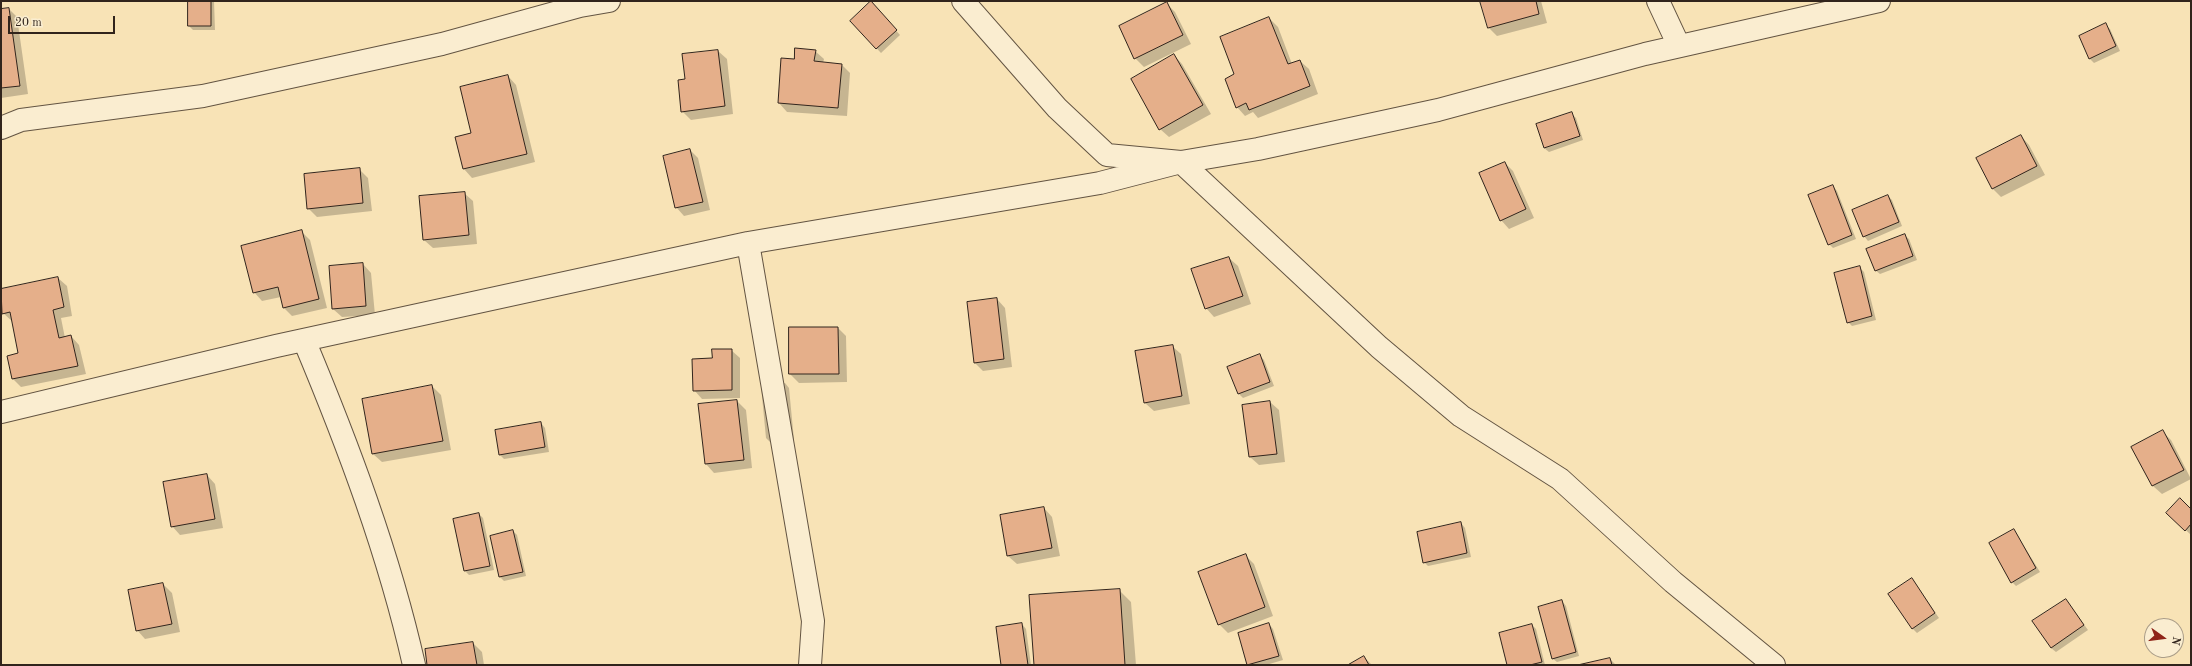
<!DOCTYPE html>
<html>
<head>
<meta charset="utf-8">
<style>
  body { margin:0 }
  #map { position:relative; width:2192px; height:666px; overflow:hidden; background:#f8e3b6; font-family:"Old Standard TT",serif }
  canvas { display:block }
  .frame { position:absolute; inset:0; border:2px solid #31241c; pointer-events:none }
  .north { position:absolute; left:2144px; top:618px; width:40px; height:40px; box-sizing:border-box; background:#faedd0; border:1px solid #aa9d88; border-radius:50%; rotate:104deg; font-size:11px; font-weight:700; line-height:16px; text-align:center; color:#31241c }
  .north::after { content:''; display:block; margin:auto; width:14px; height:18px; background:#8f2418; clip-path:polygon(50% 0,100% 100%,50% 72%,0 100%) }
  .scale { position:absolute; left:8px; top:16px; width:107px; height:18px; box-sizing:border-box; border:2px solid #31241c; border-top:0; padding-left:5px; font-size:12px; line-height:14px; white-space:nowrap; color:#31241c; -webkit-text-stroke:3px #faedd0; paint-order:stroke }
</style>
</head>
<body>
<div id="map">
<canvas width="2192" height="666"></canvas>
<div class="frame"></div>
<div class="north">N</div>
<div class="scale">20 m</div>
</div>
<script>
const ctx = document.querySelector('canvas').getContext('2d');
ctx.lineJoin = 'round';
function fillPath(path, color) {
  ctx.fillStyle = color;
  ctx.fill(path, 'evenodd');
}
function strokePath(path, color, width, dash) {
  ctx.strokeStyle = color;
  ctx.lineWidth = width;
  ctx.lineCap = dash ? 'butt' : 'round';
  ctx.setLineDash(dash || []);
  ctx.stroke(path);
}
fillPath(new Path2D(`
  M189,1H214L215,30H193L189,26Z
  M1481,1H1541L1547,23L1497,36L1488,27Z
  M1167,4L1175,12L1191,44L1144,67L1135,58Z
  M875,7L900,35L881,53L851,21Z
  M9,9L17,17L28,94L1,98V10Z
  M1269,18L1278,27L1292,64L1300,61L1309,69L1318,94L1258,118L1253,112L1245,116L1237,107L1236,75Z
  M2105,25L2110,29L2120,51L2094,63L2090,59L2080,36Z
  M718,51L727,59L733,114L691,120L682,111L686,80Z
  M815,51L824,59L823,63L842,65L850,73L847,116L787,112L779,103L795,60Z
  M1174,55L1182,64L1211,114L1169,137L1160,129Z
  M508,76L516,85L535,162L472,178L464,169L456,138L473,134Z
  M1571,113L1576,118L1583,140L1549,152L1544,148L1537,125Z
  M2021,136L2029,145L2045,175L2001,197L1993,189L1977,159Z
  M690,150L698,158L710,210L684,216L676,207Z
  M1505,163L1513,171L1534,218L1509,229L1501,220Z
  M359,169L368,178L372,211L317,217L308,208Z
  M1833,186L1837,191L1856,239L1833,248L1829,244Z
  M464,193L473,201L477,244L433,248L424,240Z
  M1888,196L1892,200L1902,226L1868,241L1864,236Z
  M301,231L310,240L327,308L292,316L284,308L281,297L262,301L254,292Z
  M1904,235L1909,239L1917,260L1880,274L1875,270Z
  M1229,258L1238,266L1251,304L1214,317L1206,308Z
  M363,264L371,273L375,315L342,317L333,309Z
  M1860,268L1864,272L1876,320L1852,326L1848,322Z
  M58,278L67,286L72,316L61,318L65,338L71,336L79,345L86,374L21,387L13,379L20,354L13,322L3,313L1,290Z
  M997,299L1005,308L1012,367L983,371L974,362Z
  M838,328L846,336L847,382L799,383L790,374Z
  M1172,346L1181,354L1190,404L1154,411L1145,403Z
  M731,350L740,358V398L702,399L694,390L713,359Z
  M1260,356L1264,360L1274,386L1243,398L1239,394L1228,367Z
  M785,383L789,388L794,440L770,442L766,438L761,386Z
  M432,386L441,395L451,450L382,462L373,454Z
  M737,401L746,410L752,468L714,473L706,464L700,405Z
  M1270,402L1279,410L1285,462L1259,465L1250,457Z
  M541,423L545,428L549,452L504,459L500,455Z
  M2162,431L2171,440L2191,479L2162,494L2153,486L2132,447Z
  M207,475L215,484L223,528L180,535L172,526Z
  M1044,508L1052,517L1060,556L1017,564L1008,556Z
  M2191,510V533L2190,534L2167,513Z
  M479,514L483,518L494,570L469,575L465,571Z
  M1461,523L1465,528L1471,557L1428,566L1424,562Z
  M2014,530L2040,572L2016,586L2012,582Z
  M513,531L517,535L526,576L504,581L500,577L491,536Z
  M1246,556L1254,564L1273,616L1228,633L1219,624Z
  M1912,579L1939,618L1917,633L1912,628Z
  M163,584L172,593L180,632L145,639L137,630Z
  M1119,590L1131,602L1136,665H1035Z
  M2066,600L2088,630L2056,652L2051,648Z
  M1562,601L1566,606L1579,656L1557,662L1552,658Z
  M1022,624L1026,629L1031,665H1002Z
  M1269,624L1273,629L1283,660L1266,665H1248L1239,633Z
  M1532,625L1536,629L1545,665H1508Z
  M473,643L482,652L484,665H428Z
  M1364,657L1372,665H1350Z
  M1610,659L1616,665H1583Z`), '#0003');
const building = new Path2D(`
  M188,1H211V26H188Z
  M871,1L897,30L876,49L850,21Z
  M1480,1H1536L1539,14L1488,28Z
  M1167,2L1183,35L1134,59L1119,26Z
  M9,8L20,86L1,88V9Z
  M1269,17L1288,64L1300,60L1310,86L1249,110L1246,103L1236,108L1225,79L1234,74L1220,37Z
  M2106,23L2116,46L2089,59L2079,36Z
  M795,48L816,50L814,61L842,64L838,108L778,103L781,58L794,59Z
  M718,50L725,106L681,112L678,80L685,79L682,54Z
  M1174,54L1203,105L1159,130L1131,79Z
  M508,75L527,154L463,169L455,137L471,133L460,87Z
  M1572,112L1580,136L1544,148L1536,124Z
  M2021,135L2037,166L1992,189L1976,158Z
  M690,149L703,202L675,208L663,156Z
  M1505,162L1526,209L1500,221L1479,173Z
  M360,168L363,203L307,209L304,174Z
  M1833,185L1852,235L1828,245L1808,195Z
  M465,192L469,235L423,240L419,196Z
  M1888,195L1899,222L1863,237L1852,210Z
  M302,230L319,299L283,308L278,287L253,293L241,246Z
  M1905,234L1913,256L1875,271L1866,249Z
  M1229,257L1243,296L1205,309L1191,269Z
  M363,263L366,306L332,309L329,266Z
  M1860,266L1872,316L1847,323L1834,273Z
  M58,277L64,307L53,310L59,338L71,335L78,366L12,379L7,356L18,353L10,312L2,314L1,289Z
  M997,298L1004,359L974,363L967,302Z
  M789,327H838L839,374H789Z
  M1173,345L1182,396L1144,403L1135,351Z
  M712,349H732V390L693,391L692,359L712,358Z
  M1260,354L1270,382L1238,394L1227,367Z
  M432,385L443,441L372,454L362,399Z
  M737,400L744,460L705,464L698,404Z
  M1270,401L1277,454L1249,457L1242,405Z
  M541,422L545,447L499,455L495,430Z
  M2163,430L2184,470L2152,486L2131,447Z
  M207,474L215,519L171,527L163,482Z
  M2180,498L2191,509V524L2185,531L2166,513Z
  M1044,507L1052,548L1007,556L1000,515Z
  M479,513L490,566L464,571L453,519Z
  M1461,522L1467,553L1423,563L1417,532Z
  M2014,529L2036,568L2011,583L1989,543Z
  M513,530L523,572L499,577L490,536Z
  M1246,554L1265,607L1218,625L1198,572Z
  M1912,578L1935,613L1912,629L1888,594Z
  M163,583L172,624L136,631L128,590Z
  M1120,589L1125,665H1034L1029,595Z
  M2066,599L2084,625L2051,648L2032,621Z
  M1562,600L1576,652L1552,659L1538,607Z
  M1022,623L1028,665H1001L996,627Z
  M1269,623L1279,656L1247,665L1238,633Z
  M1532,624L1542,662L1530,665H1507L1499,633Z
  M473,642L477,665H427L425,649Z
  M1364,656L1369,665H1348Z
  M1610,658L1612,665H1578Z`);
fillPath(building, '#e5af8a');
strokePath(building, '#31241c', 1);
const minor = new Path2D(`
  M963,1L1057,108L1107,155L1181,162L1379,347L1461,416L1560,479L1673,582L1774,665
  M1658,1L1679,46
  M1,128L21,120L203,96L442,44L580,6L609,1
  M748,243L813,621L810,665
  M304,340C348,445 389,554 414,665
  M1,412L276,346L748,243L1100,183L1181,162L1258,149L1438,110L1645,54L1879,1`);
strokePath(minor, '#635442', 24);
strokePath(minor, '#faedd0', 22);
</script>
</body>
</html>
